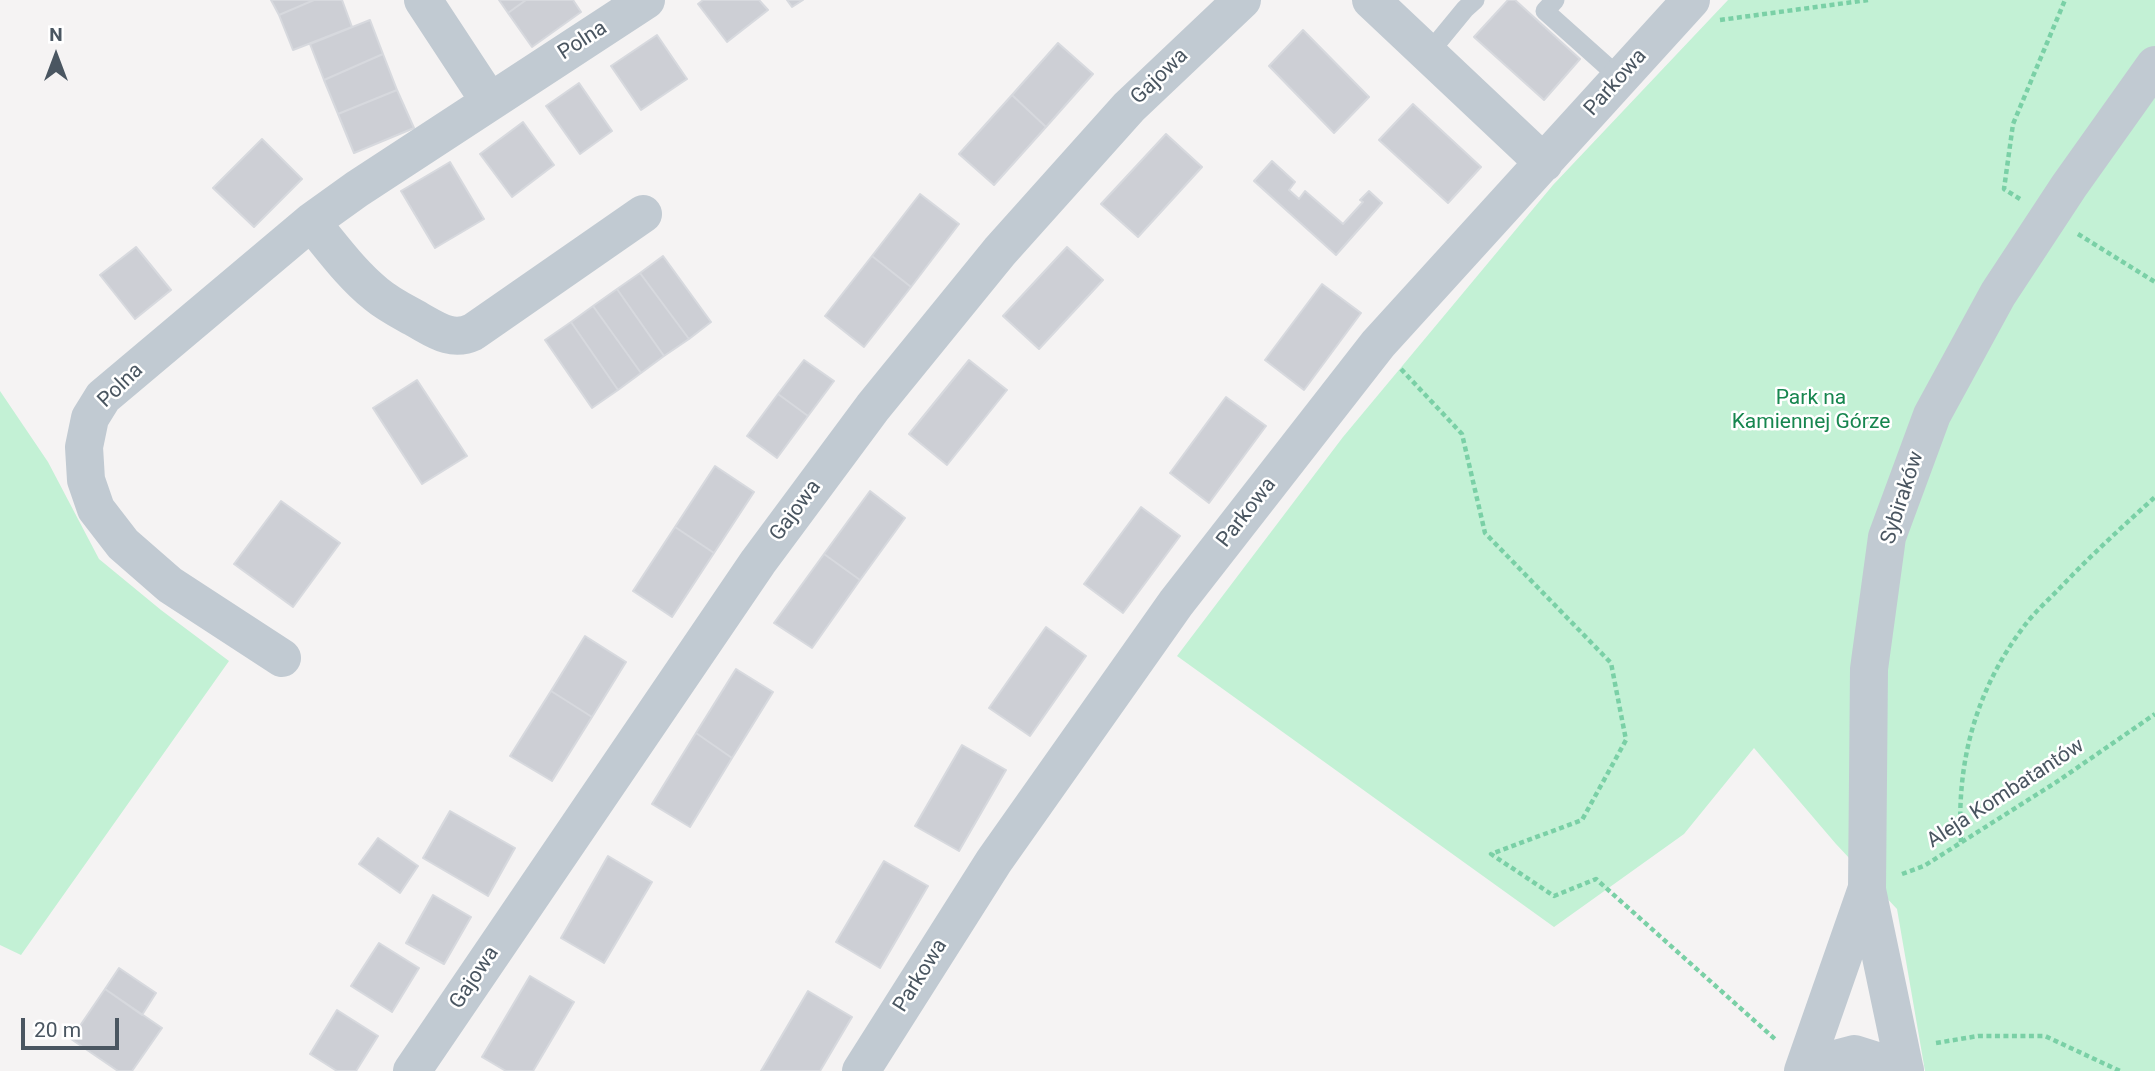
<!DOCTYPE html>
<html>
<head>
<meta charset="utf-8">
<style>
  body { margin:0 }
  #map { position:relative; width:2155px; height:1071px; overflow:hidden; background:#f5f3f3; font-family:Roboto,sans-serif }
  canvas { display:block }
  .north { position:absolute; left:21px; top:21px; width:70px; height:70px; -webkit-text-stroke:5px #fff; paint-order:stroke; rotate:0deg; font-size:19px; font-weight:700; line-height:28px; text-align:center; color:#4a5661 }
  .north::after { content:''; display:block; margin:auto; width:24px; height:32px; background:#4a5661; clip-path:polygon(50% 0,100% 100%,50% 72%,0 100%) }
  .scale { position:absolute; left:21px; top:1018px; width:98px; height:32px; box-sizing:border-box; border:4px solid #4a5661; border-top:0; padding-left:9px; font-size:21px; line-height:24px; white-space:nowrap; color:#4a5661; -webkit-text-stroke:5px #fff; paint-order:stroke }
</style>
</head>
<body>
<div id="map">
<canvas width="2155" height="1071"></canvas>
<div class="north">N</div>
<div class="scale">20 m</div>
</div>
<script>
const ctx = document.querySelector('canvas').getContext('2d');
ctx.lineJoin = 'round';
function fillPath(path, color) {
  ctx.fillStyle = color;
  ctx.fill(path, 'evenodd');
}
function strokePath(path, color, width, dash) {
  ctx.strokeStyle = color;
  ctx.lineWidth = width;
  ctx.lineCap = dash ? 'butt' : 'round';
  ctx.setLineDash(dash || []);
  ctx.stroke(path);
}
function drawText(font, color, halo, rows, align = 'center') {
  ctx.font = font + ' Roboto,sans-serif';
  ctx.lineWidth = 5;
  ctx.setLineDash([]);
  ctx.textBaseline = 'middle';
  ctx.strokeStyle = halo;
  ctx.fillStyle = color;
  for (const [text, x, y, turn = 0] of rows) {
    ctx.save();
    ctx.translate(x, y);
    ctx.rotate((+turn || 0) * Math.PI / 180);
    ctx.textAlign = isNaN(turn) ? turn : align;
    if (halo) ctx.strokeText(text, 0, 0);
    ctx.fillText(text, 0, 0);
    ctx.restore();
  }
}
fillPath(new Path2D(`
  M1728,0H2155V1071H1925L1897,909L1836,844L1754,748L1684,834L1554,927L1177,656L1343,437L1553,185Z
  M0,391L48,462L99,559L161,610L229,661L21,955L0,945Z`), '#c3f1d5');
const building = new Path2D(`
  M271,0H314L279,15Z
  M314,0H342L352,27L293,50L279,15Z
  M499,0H526L508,13Z
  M526,0H573L581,12L532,47L508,13Z
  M703,0H759L768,10L727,42L698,4Z
  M787,0H803L792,7Z
  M1508,0H1515L1580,59L1544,100L1474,37Z
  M370,20L383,54L324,80L310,44Z
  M1303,30L1369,97L1334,133L1269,66Z
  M657,35L687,79L641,110L611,66Z
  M1058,43L1093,74L1046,127L1012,95Z
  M383,54L397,90L338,114L324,80Z
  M579,83L612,131L580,154L546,106Z
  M397,90L414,128L354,153L338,114Z
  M1012,95L1046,127L994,185L959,154Z
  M1413,104L1481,167L1448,203L1379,140Z
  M523,122L554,165L512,197L480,154Z
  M1166,134L1202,167L1138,237L1101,204Z
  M262,139L302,179L254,227L213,188Z
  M1272,161L1295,182L1289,190L1299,199L1305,191L1343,224L1363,202L1360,200L1369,191L1382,203L1336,255L1254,181Z
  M450,162L484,219L435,248L401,191Z
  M920,194L959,224L911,287L872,256Z
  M136,247L171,290L135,319L100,275Z
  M1067,247L1103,280L1039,349L1003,316Z
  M663,256L711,322L689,339L640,273Z
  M872,256L911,287L864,347L825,316Z
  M640,273L689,339L664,356L617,289Z
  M1322,284L1361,313L1304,390L1265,360Z
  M617,289L664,356L641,373L593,306Z
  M593,306L641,373L618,390L571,322Z
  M571,322L618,390L592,408L545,340Z
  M804,360L834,381L808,416L778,394Z
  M969,360L1007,390L947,465L909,434Z
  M417,380L467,456L422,484L373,408Z
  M778,394L808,416L777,458L747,436Z
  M1226,397L1266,426L1209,503L1170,473Z
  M715,466L754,492L714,553L675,527Z
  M870,491L905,518L860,580L824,554Z
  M281,501L340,543L293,607L234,564Z
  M1141,507L1180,536L1123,613L1084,584Z
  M675,527L714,553L672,617L633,591Z
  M824,554L860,580L812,648L774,623Z
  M1046,627L1086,656L1030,736L989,708Z
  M585,636L626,662L592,717L551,691Z
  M736,669L773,692L732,758L696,733Z
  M551,691L592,717L552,781L510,756Z
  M696,733L732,758L690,827L652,804Z
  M962,745L1006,770L959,851L915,826Z
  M450,811L515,848L488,896L423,858Z
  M378,838L418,866L400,893L359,864Z
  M608,856L652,882L604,963L561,938Z
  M884,861L928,886L880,968L836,942Z
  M433,895L471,917L444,964L406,943Z
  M379,943L419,968L392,1012L351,986Z
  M119,968L156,993L142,1015L105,989Z
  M530,976L574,1002L533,1071H506L482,1057Z
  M105,989L162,1028L132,1071H118L71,1039Z
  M808,991L852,1017L820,1071H761Z
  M337,1010L378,1036L356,1071H337L310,1054Z`);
fillPath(building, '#cdcfd5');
strokePath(building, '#d7d9de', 2);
strokePath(new Path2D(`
  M1720,20L1868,0
  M2020,199L2004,189L2013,124L2065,0
  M2078,234L2155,282
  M1401,369L1462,434L1485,533L1611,663L1626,740L1582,820L1491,854L1554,896L1596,879L1776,1040
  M1961,842C1956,762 1976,689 2025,625C2034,613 2047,601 2058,590C2089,557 2122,527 2155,497
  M1902,874L1924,866L2058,781L2155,714
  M1936,1043L1978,1036H2045L2120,1071`), '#7ad0a6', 4.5, [5, 3.5]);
strokePath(new Path2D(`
  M1555,0L1545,11L1620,78
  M1428,54L1465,9L1475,0`), '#c1cad2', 19);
strokePath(new Path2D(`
  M423,0L490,102
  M1371,0L1544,163
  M311,222L357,189L646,0
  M282,658L170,585L123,544L96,509L86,480L84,447L90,418L103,397L311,222C332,247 351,274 376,294C389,305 404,312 418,320C436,330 452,342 473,332L643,214
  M1867,890L1905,1071
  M1805,1067L1854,1054L1905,1070
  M412,1071L758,562L873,407L1000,251L1129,107L1242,0
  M861,1071L994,861L1176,603L1378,344L1691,0
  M1803,1071L1867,888L1869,669L1887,537L1932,415L1998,294L2069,186L2155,65`), '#c1cad2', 38);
drawText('21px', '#4a5661', '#fff', [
  ["Polna",583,41,-33],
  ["Gajowa",1160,77,-44],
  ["Parkowa",1616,83,-48],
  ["Polna",121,386,-44],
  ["Sybiraków",1903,498,-72],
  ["Gajowa",796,511,-53],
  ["Parkowa",1247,513,-52],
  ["Aleja Kombatantów",2006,794,-33],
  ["Parkowa",921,976,-58],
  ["Gajowa",475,978,-56]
]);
drawText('21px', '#17864f', '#fff', [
  ["Park na",1811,399],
  ["Kamiennej Górze",1811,423]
]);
</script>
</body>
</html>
